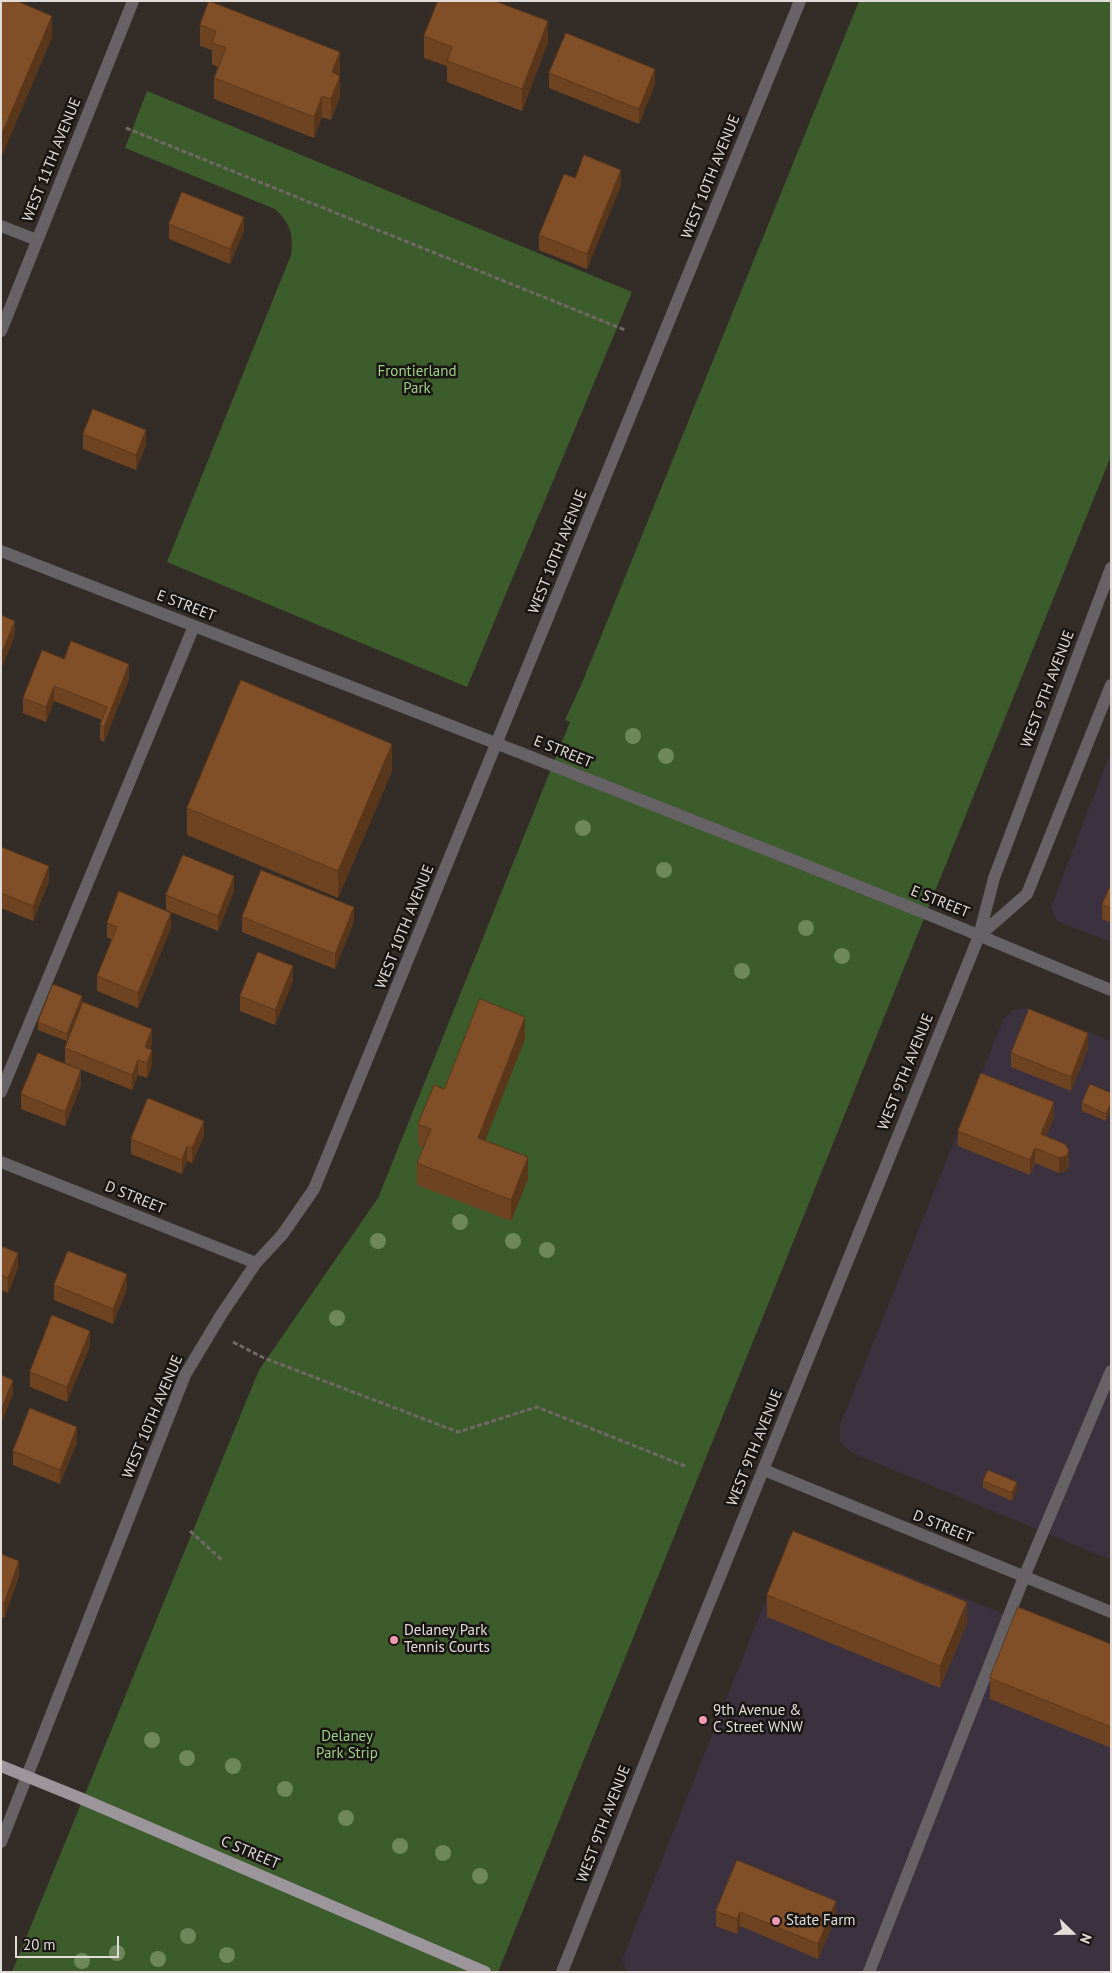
<!DOCTYPE html>
<html>
<head>
<meta charset="utf-8">
<style>
  body { margin:0 }
  #map { position:relative; width:1112px; height:1973px; overflow:hidden; background:#342c27; font-family:"PT Sans",sans-serif }
  canvas { display:block }
  .frame { position:absolute; inset:0; border:2px solid #e1dcd8; pointer-events:none }
  .north { position:absolute; left:1047px; top:1908px; width:50px; height:50px; -webkit-text-stroke:4px #191513; paint-order:stroke; rotate:112deg; font-size:14px; font-weight:700; line-height:20px; text-align:center; color:#e1dcd8 }
  .north::after { content:''; display:block; margin:auto; width:18px; height:22px; background:#e1dcd8; clip-path:polygon(50% 0,100% 100%,50% 72%,0 100%) }
  .scale { position:absolute; left:15px; top:1936px; width:104px; height:22px; box-sizing:border-box; border:2px solid #e1dcd8; border-top:0; padding-left:6px; font-size:15px; line-height:18px; white-space:nowrap; color:#e1dcd8; -webkit-text-stroke:4px #191513; paint-order:stroke }
</style>
</head>
<body>
<div id="map">
<canvas width="1112" height="1973"></canvas>
<div class="frame"></div>
<div class="north">N</div>
<div class="scale">20 m</div>
</div>
<script>
const ctx = document.querySelector('canvas').getContext('2d');
ctx.lineJoin = 'round';
function fillPath(path, color) {
  ctx.fillStyle = color;
  ctx.fill(path, 'evenodd');
}
function strokePath(path, color, width, dash) {
  ctx.strokeStyle = color;
  ctx.lineWidth = width;
  ctx.lineCap = dash ? 'butt' : 'round';
  ctx.setLineDash(dash || []);
  ctx.stroke(path);
}
function drawText(font, color, halo, rows, align = 'center') {
  ctx.font = font + ' "PT Sans",sans-serif';
  ctx.lineWidth = 5;
  ctx.setLineDash([]);
  ctx.textBaseline = 'middle';
  ctx.strokeStyle = halo;
  ctx.fillStyle = color;
  for (const [text, x, y, turn = 0] of rows) {
    ctx.save();
    ctx.translate(x, y);
    ctx.rotate((+turn || 0) * Math.PI / 180);
    ctx.textAlign = isNaN(turn) ? turn : align;
    if (halo) ctx.strokeText(text, 0, 0);
    ctx.fillText(text, 0, 0);
    ctx.restore();
  }
}
fillPath(new Path2D(`
  M1111,751V942L1057,921L1051,907Z
  M1027,1008L1111,1041V1560L850,1452L840,1441V1425L1003,1020L1013,1010Z
  M812,1538L1111,1656V1972H627L622,1960L783,1557Z`), '#3c313f');
fillPath(new Path2D(`
  M859,1H1111V456L498,1972H12L259,1370L378,1198L570,722L565,720L582,683Z
  M147,91L632,292L467,687L167,562L291,255C294,234 290,223 275,209L125,148Z`), '#3c5c2c');
strokePath(new Path2D(`
  M126,128L625,330
  M233,1342L264,1358L458,1432L537,1407L685,1466
  M190,1531L222,1560`), '#6f6863', 3, [5, 2.5]);
strokePath(new Path2D(`
  M1,226L37,240
  M1,331L133,1
  M1,551C307,670 613,787 917,910C982,936 1046,964 1111,990
  M979,936L1027,894L1111,685
  M1,1092L194,626
  M1,1162L256,1263
  M764,1470L1111,1612
  M1,1842L185,1375L221,1315L256,1263L282,1235L314,1189L800,1
  M562,1972L668,1705L979,936L994,878L1111,568
  M869,1972L1024,1577L1111,1371`), '#666265', 12);
strokePath(new Path2D(`
  M1,1766L80,1798L485,1972`), '#9d959c', 12);
ctx.fillStyle = '#6e875b';
for (const [x, y] of [
  [633,736],
  [666,756],
  [583,828],
  [664,870],
  [806,928],
  [842,956],
  [742,971],
  [460,1222],
  [378,1241],
  [513,1241],
  [547,1250],
  [337,1318],
  [152,1740],
  [187,1758],
  [233,1766],
  [285,1789],
  [346,1818],
  [400,1846],
  [443,1853],
  [480,1876],
  [188,1936],
  [117,1953],
  [227,1955],
  [158,1959],
  [82,1961]
]) {
  ctx.beginPath();
  ctx.arc(x, y, 8, 0, 2 * Math.PI);
  ctx.fill();
}
fillPath(new Path2D(`
  M200,25L340,73L339,75L340,97L331,120L322,117L314,138L214,99V78L218,67L212,64V50L200,46Z
  M424,36L548,42L522,111L447,82V66L424,58Z
  M549,73L655,84L639,124L549,88Z
  M575,178L621,185L587,269L539,250V235Z
  M169,224L244,231L230,264L169,239Z
  M83,434L146,445L136,470L83,449Z
  M64,659L129,679L104,742L100,740V725L102,720L54,701L46,722L23,713V698Z
  M392,771L338,898L187,835V808Z
  M1,847L49,881L33,921L1,908Z
  M1111,884V923L1102,919V905Z
  M234,891L218,931L166,910V895Z
  M242,917L354,921L335,969L242,932Z
  M107,923L171,928L138,1008L97,991V976L112,940L107,937Z
  M293,981L275,1025L240,1011V996Z
  M82,996L67,1041L38,1030V1022Z
  M525,1039L485,1140L528,1179L511,1221L417,1185V1163L424,1148L418,1145V1124L444,1089Z
  M152,1044L150,1049L152,1065L147,1078L138,1075L132,1090L65,1063V1048Z
  M1088,1048L1071,1091L1011,1067V1053Z
  M81,1085L65,1126L21,1109V1094Z
  M1111,1093L1106,1121L1082,1111V1103Z
  M1054,1117L1046,1136L1069,1165L1066,1171L1059,1173L1035,1163L1030,1175L958,1146V1131Z
  M204,1136L192,1163L187,1161L182,1174L131,1154V1139Z
  M1,1246L18,1268L8,1293L1,1290Z
  M54,1285L127,1289L113,1324L54,1300Z
  M90,1346L67,1402L30,1387V1372Z
  M77,1442L60,1484L13,1465V1451Z
  M983,1481L1017,1490L1012,1501L983,1488Z
  M1,1554L19,1576L4,1618L1,1617Z
  M767,1595L967,1623L940,1688L767,1617Z
  M1111,1644V1748L990,1699V1678Z
  M716,1911L836,1916L818,1959L740,1926L737,1934L716,1926Z`), '#6e4322');
fillPath(new Path2D(`
  M52,16V38L1,158V136Z
  M548,21V42L522,111V89Z
  M340,52V73L332,94V72Z
  M655,69V84L639,124V109Z
  M340,76V97L331,120V99Z
  M322,96V117L314,138V117Z
  M621,170V185L587,269V254Z
  M244,217V231L230,264V249Z
  M146,430V445L136,470V455Z
  M15,621V635L1,670V655Z
  M129,664V679L104,742V727Z
  M54,686V701L46,722V707Z
  M392,744V771L338,898V871Z
  M49,866V881L33,921V906Z
  M234,876V891L218,931V916Z
  M354,907V921L335,969V954Z
  M171,913V928L138,1008V993Z
  M293,966V981L275,1025V1010Z
  M82,996V1003L67,1041V1034Z
  M525,1017V1039L478,1159V1138Z
  M152,1029V1044L145,1062V1047Z
  M1088,1033V1048L1071,1091V1077Z
  M152,1050V1065L147,1078V1063Z
  M138,1060V1075L132,1090V1075Z
  M81,1070V1085L65,1126V1112Z
  M1054,1102V1117L1041,1149V1134Z
  M1111,1103V1110L1106,1121V1114Z
  M204,1121V1136L192,1163V1148Z
  M187,1146V1161L182,1174V1160Z
  M1035,1148V1163L1030,1175V1160Z
  M1069,1151V1165L1066,1171L1059,1173V1158Z
  M528,1157V1179L511,1221V1200Z
  M18,1253V1268L8,1293V1278Z
  M127,1274V1289L113,1324V1309Z
  M90,1331V1346L67,1402V1387Z
  M13,1380V1394L1,1424V1410Z
  M77,1427V1442L60,1484V1470Z
  M1017,1482V1490L1012,1501V1493Z
  M19,1561V1576L4,1618V1603Z
  M967,1602V1623L940,1688V1666Z
  M836,1901V1916L818,1959V1944Z
  M740,1912V1926L737,1934V1919Z`), '#5a371b');
const building = new Path2D(`
  M1,1H17L52,16L1,136Z
  M209,1L340,52L332,72L340,76L331,99L322,96L314,117L214,78L226,48L212,43L216,31L200,25Z
  M438,1H495L548,21L522,89L447,61L452,47L424,36Z
  M566,33L655,69L639,109L549,73Z
  M584,155L621,170L587,254L539,235L564,174L575,178Z
  M182,192L244,217L230,249L169,224Z
  M93,409L146,430L136,455L83,434Z
  M1,615L15,621L1,655Z
  M71,641L129,664L104,727L100,725L107,707L54,686L46,707L23,698L42,650L64,659Z
  M241,680L392,744L338,871L187,808Z
  M1,847L49,866L33,906L1,893Z
  M183,855L234,876L218,916L166,895Z
  M261,870L354,907L335,954L242,917Z
  M1111,884V908L1102,905Z
  M119,891L171,913L138,993L97,976L117,927L107,923Z
  M258,952L293,966L275,1010L240,996Z
  M53,984L82,996L67,1034L38,1022Z
  M480,999L525,1017L478,1138L528,1157L511,1200L417,1163L431,1129L418,1124L434,1085L444,1089Z
  M83,1002L152,1029L145,1047L152,1050L147,1063L138,1060L132,1075L65,1048Z
  M1029,1009L1088,1033L1071,1077L1011,1053Z
  M38,1053L81,1070L65,1112L21,1094Z
  M981,1073L1054,1102L1041,1134L1065,1144L1069,1151L1066,1156L1059,1158L1035,1148L1030,1160L958,1131Z
  M1090,1084L1111,1093V1103L1106,1114L1082,1103Z
  M148,1098L204,1121L192,1148L187,1146L182,1160L131,1139Z
  M1,1246L18,1253L8,1278L1,1275Z
  M68,1251L127,1274L113,1309L54,1285Z
  M52,1315L90,1331L67,1387L30,1372Z
  M1,1375L13,1380L1,1410Z
  M30,1408L77,1427L60,1470L13,1451Z
  M988,1470L1017,1482L1012,1493L983,1481Z
  M793,1531L967,1602L940,1666L767,1595Z
  M1,1554L19,1561L4,1603L1,1602Z
  M1018,1607L1111,1644V1727L990,1678Z
  M737,1860L836,1901L818,1944L740,1912L737,1919L716,1911Z`);
fillPath(building, '#804e27');
strokePath(building, '#5a371b', 1);
for (const [x, y, r, color] of [
  [394,1640,5,"#f19ab2"],
  [703,1720,5,"#f19ab2"],
  [776,1921,5,"#f19ab2"]
]) {
  const dot = new Path2D();
  dot.arc(x, y, r, 0, 2 * Math.PI);
  ctx.fillStyle = color;
  ctx.fill(dot);
  strokePath(dot, '#191513', 2);
}
drawText('15px', '#e1dcd8', '#191513', [
  ["WEST 11TH AVENUE",52,160,-68],
  ["WEST 10TH AVENUE",711,177,-68],
  ["WEST 10TH AVENUE",558,552,-68],
  ["E STREET",186,606,21],
  ["WEST 9TH AVENUE",1048,689,-69],
  ["E STREET",563,752,22],
  ["E STREET",940,902,22],
  ["WEST 10TH AVENUE",405,927,-68],
  ["WEST 9TH AVENUE",906,1072,-68],
  ["D STREET",135,1198,22],
  ["WEST 10TH AVENUE",153,1417,-67],
  ["WEST 9TH AVENUE",755,1448,-68],
  ["D STREET",943,1527,22],
  ["WEST 9TH AVENUE",604,1824,-69],
  ["C STREET",250,1853,23]
]);
drawText('15px', '#9dd185', '#191513', [
  ["Frontierland",417,372],
  ["Park",417,389],
  ["Delaney",347,1737],
  ["Park Strip",347,1754]
]);
drawText('15px', '#e1dcd8', '#191513', [
  ["Delaney Park",404,1631],
  ["Tennis Courts",404,1648],
  ["9th Avenue &",713,1711],
  ["C Street WNW",713,1728],
  ["State Farm",786,1921]
], 'left');
</script>
</body>
</html>
